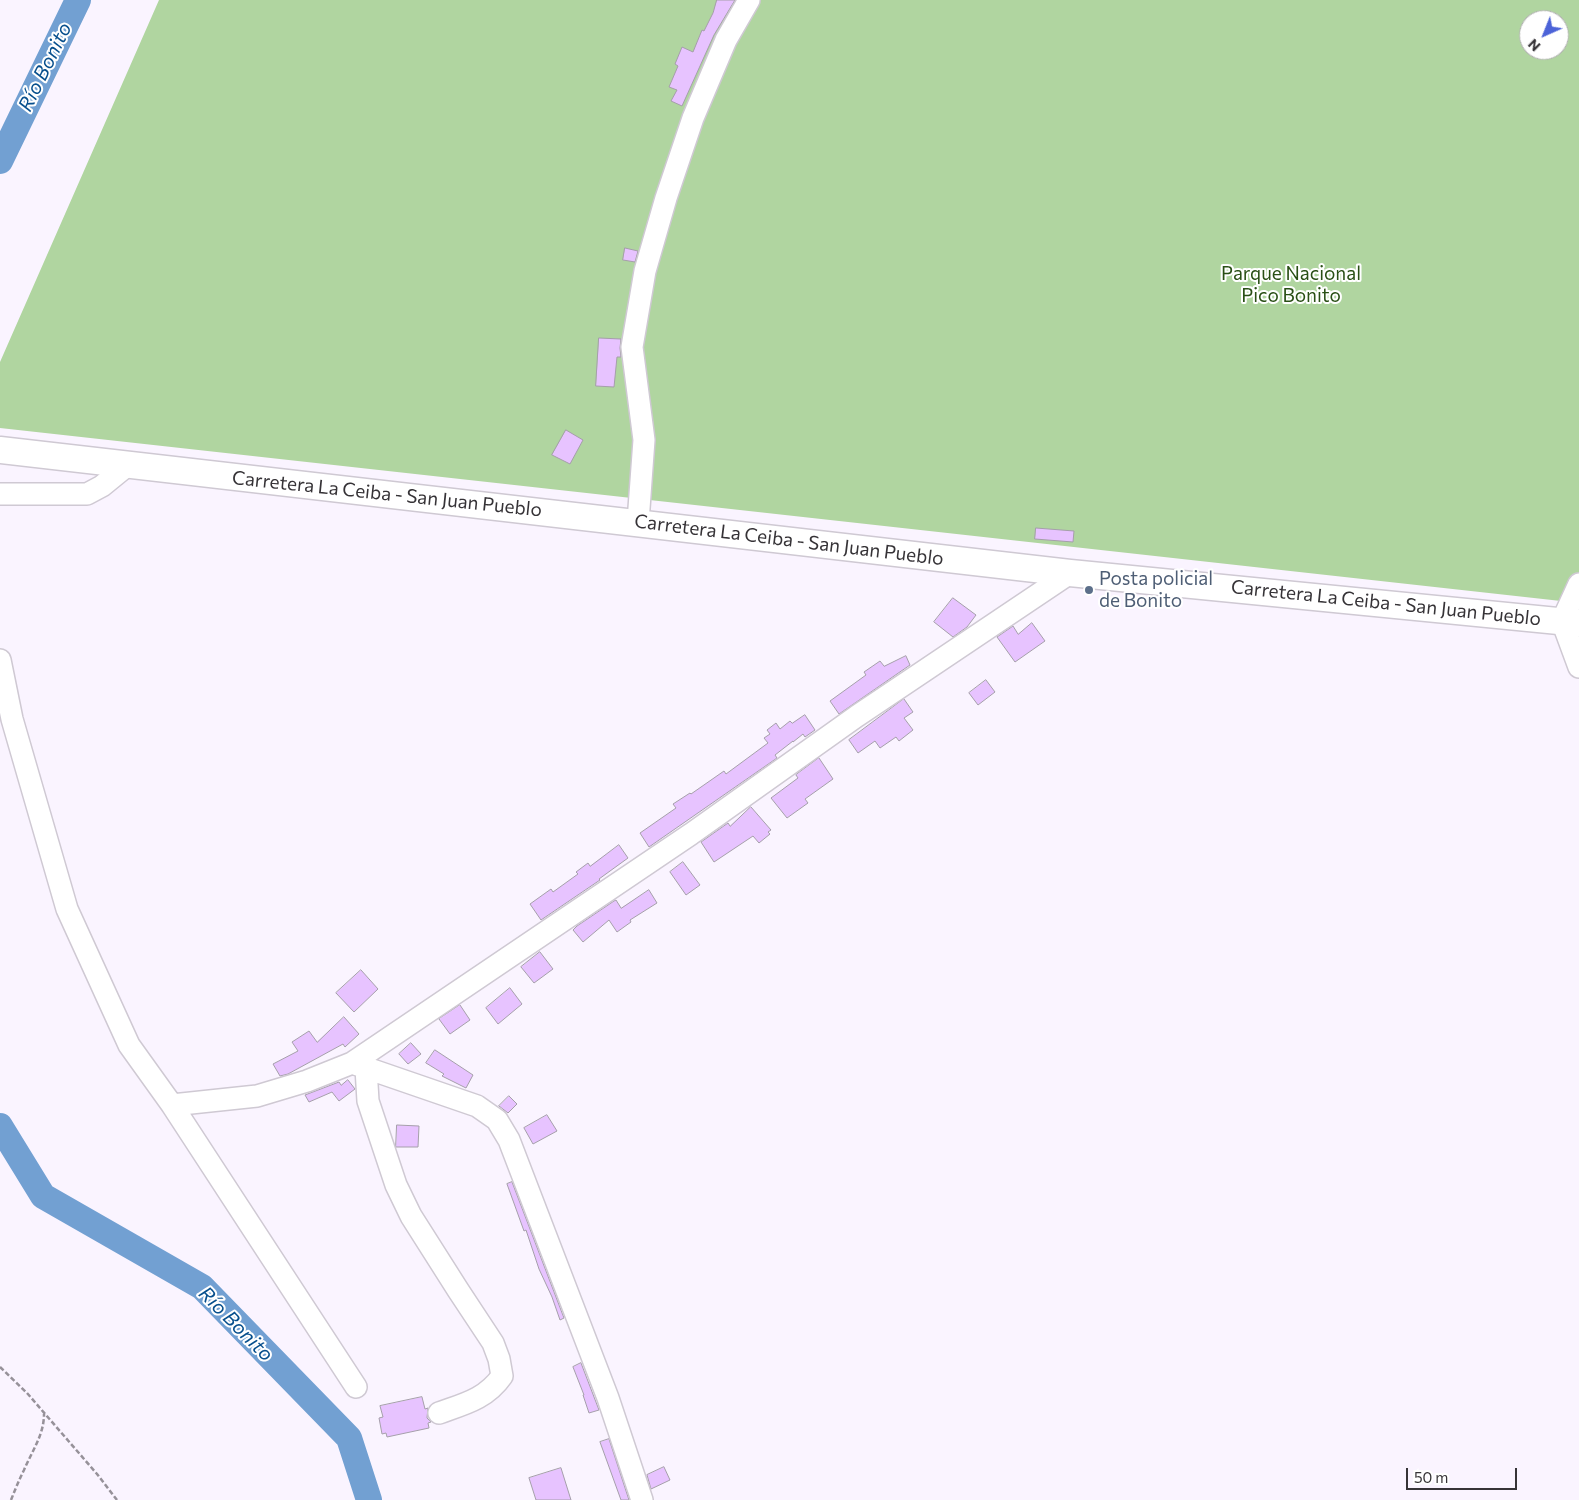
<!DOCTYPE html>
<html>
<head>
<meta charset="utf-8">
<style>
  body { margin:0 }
  #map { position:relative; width:1579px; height:1500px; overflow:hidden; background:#faf4ff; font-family:Commissioner,sans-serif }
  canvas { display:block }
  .north { position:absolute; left:1519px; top:10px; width:50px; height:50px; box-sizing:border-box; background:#fff; border:1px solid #afadaf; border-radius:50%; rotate:224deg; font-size:14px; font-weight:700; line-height:20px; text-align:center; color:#363337 }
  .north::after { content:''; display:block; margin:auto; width:18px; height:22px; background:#4c63d8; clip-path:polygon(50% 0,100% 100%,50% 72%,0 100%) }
  .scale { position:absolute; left:1406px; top:1468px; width:111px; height:22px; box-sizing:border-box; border:2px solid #363337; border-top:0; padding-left:6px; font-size:15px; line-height:18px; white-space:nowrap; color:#363337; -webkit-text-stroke:4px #fff; paint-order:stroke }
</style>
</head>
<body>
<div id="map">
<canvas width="1579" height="1500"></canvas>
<div class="north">N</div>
<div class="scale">50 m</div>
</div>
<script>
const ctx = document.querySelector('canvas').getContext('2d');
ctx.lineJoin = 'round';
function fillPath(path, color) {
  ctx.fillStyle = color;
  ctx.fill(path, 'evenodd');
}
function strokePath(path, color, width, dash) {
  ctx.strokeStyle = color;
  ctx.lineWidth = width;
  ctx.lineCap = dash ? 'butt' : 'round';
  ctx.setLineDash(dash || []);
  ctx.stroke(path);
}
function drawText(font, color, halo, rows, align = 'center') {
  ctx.font = font + ' Commissioner,sans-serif';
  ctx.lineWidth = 4;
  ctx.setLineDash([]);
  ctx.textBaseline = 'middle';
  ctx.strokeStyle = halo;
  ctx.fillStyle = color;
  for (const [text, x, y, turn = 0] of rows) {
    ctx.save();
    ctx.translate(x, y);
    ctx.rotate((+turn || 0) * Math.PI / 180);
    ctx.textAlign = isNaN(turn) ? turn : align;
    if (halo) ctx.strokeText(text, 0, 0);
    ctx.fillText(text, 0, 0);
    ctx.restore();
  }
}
fillPath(new Path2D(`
  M159,0H1579V603L0,428V362ZM1529,20H1559V50H1529Z`), '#b0d5a0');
strokePath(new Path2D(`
  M0,161L78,0
  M0,1126L43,1196L202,1287L349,1438L369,1500`), '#72a0d2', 26);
const building = new Path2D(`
  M717,0H735L714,35L682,106L671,101L677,90L669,87L678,66L675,64L682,47L693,52L702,30L704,31L713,13Z
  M625,248L638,251L635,262L623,260Z
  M599,338L621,339L620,348L621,357H617L614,387L596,386Z
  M566,430L583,440L570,464L552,455Z
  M1036,528L1074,531L1073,542L1035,539Z
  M953,598L976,615L967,627L953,637L934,622Z
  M1032,623L1045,641L1015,662L997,637L1013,626L1018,634Z
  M906,656L910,665L839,714L830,701L866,675L864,672L880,661L884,666Z
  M986,680L995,692L978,705L969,693Z
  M904,699L913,712L904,718L913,730L899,741L896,737L880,748L875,741L858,753L849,740Z
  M805,715L815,730L805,737L803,734L793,742V741L775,755L777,758L649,847L640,833L676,808L673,804L690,793L691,794L724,771L726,774L768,743L764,738L770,734L767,730L776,723L780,729L790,721L792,723Z
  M819,758L833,779L805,799L808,803L787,818L771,798L798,778L796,775Z
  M751,807L771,830L768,832L770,834L759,843L753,836L714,862L701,842L728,823L730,826Z
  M619,845L628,858L599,879L600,880L541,920L530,904L551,889L553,892L578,874L576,872L588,863L590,866Z
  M683,862L700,885L686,895L670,872Z
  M649,890L657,903L630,920L631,922L617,932L609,920L583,942L573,930L577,926L614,901L616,900L621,908Z
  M540,952L553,969L534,983L521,967Z
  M361,970L378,989L354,1012L336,993Z
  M510,988L522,1004L498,1024L486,1008Z
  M460,1005L470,1020L450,1034L439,1019Z
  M344,1017L359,1034L345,1047L343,1044L288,1074L280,1076L273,1064L298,1051L292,1042L309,1031L317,1042Z
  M411,1043L421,1054L408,1064L399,1054Z
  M435,1050L473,1075L466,1088L442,1076L444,1074L426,1063Z
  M348,1080L355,1089L339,1101L332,1092L309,1102L305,1095L339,1082L341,1085Z
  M509,1096L517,1104L508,1113L499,1106Z
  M547,1115L557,1131L533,1144L524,1128Z
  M397,1125L419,1126L418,1147H396Z
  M512,1182L564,1318L560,1320L552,1297L539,1269L526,1230L524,1231L507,1184Z
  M581,1363L599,1410L589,1413L583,1395H584L573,1367Z
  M422,1397L425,1409L428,1408L427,1418L431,1422L428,1423L429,1428L387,1437L386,1433L382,1434L379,1418L383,1417L380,1406Z
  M609,1439L629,1500H621L600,1442Z
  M664,1467L670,1480L651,1489L647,1475Z
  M561,1468L571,1500H536L529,1478Z`);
fillPath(building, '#e7c3ff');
strokePath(building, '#a59faa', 1);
const minor = new Path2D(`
  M0,494H87L102,486L129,464
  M638,522L644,440L632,347L645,271L666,198L693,118L726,40L749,0
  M1579,584L1562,621L1579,667
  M0,660L12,719L67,909L129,1045L172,1105L356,1387
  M352,1063L477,1106L497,1120L509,1140L608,1398L642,1500
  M366,1068L368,1101L396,1185L411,1216L458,1290L493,1343L499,1359L502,1376C486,1399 464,1404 439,1413
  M172,1105L257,1096L307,1081L352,1063L691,834L857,716L1070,573`);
const major = new Path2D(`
  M0,450L1070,573L1579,623`);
strokePath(minor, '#cfc9d3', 24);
strokePath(major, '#cfc9d3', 29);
strokePath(new Path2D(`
  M0,1367L27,1393L97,1474L117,1500
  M11,1500C15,1490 19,1480 24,1470C32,1451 44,1435 44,1414`), '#969199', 2.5, [5, 2.5]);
strokePath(minor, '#fff', 21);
strokePath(major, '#fff', 26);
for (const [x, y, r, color] of [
  [1089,590,5,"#5c6f8a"]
]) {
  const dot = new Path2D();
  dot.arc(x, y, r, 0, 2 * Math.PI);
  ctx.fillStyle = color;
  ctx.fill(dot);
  strokePath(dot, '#fff', 2);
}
drawText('19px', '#294f15', '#fff', [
  ["Parque Nacional",1291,274],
  ["Pico Bonito",1291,296]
]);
drawText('19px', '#363337', '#fff', [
  ["Carretera La Ceiba - San Juan Pueblo",387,494,6],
  ["Carretera La Ceiba - San Juan Pueblo",789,540,7],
  ["Carretera La Ceiba - San Juan Pueblo",1386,603,6]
]);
drawText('19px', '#4e5e75', '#fff', [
  ["Posta policial",1099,579],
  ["de Bonito",1099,601]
], 'left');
drawText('italic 20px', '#074f8d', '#fff', [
  ["Río Bonito",45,67,-64],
  ["Río Bonito",236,1324,45]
]);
</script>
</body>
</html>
